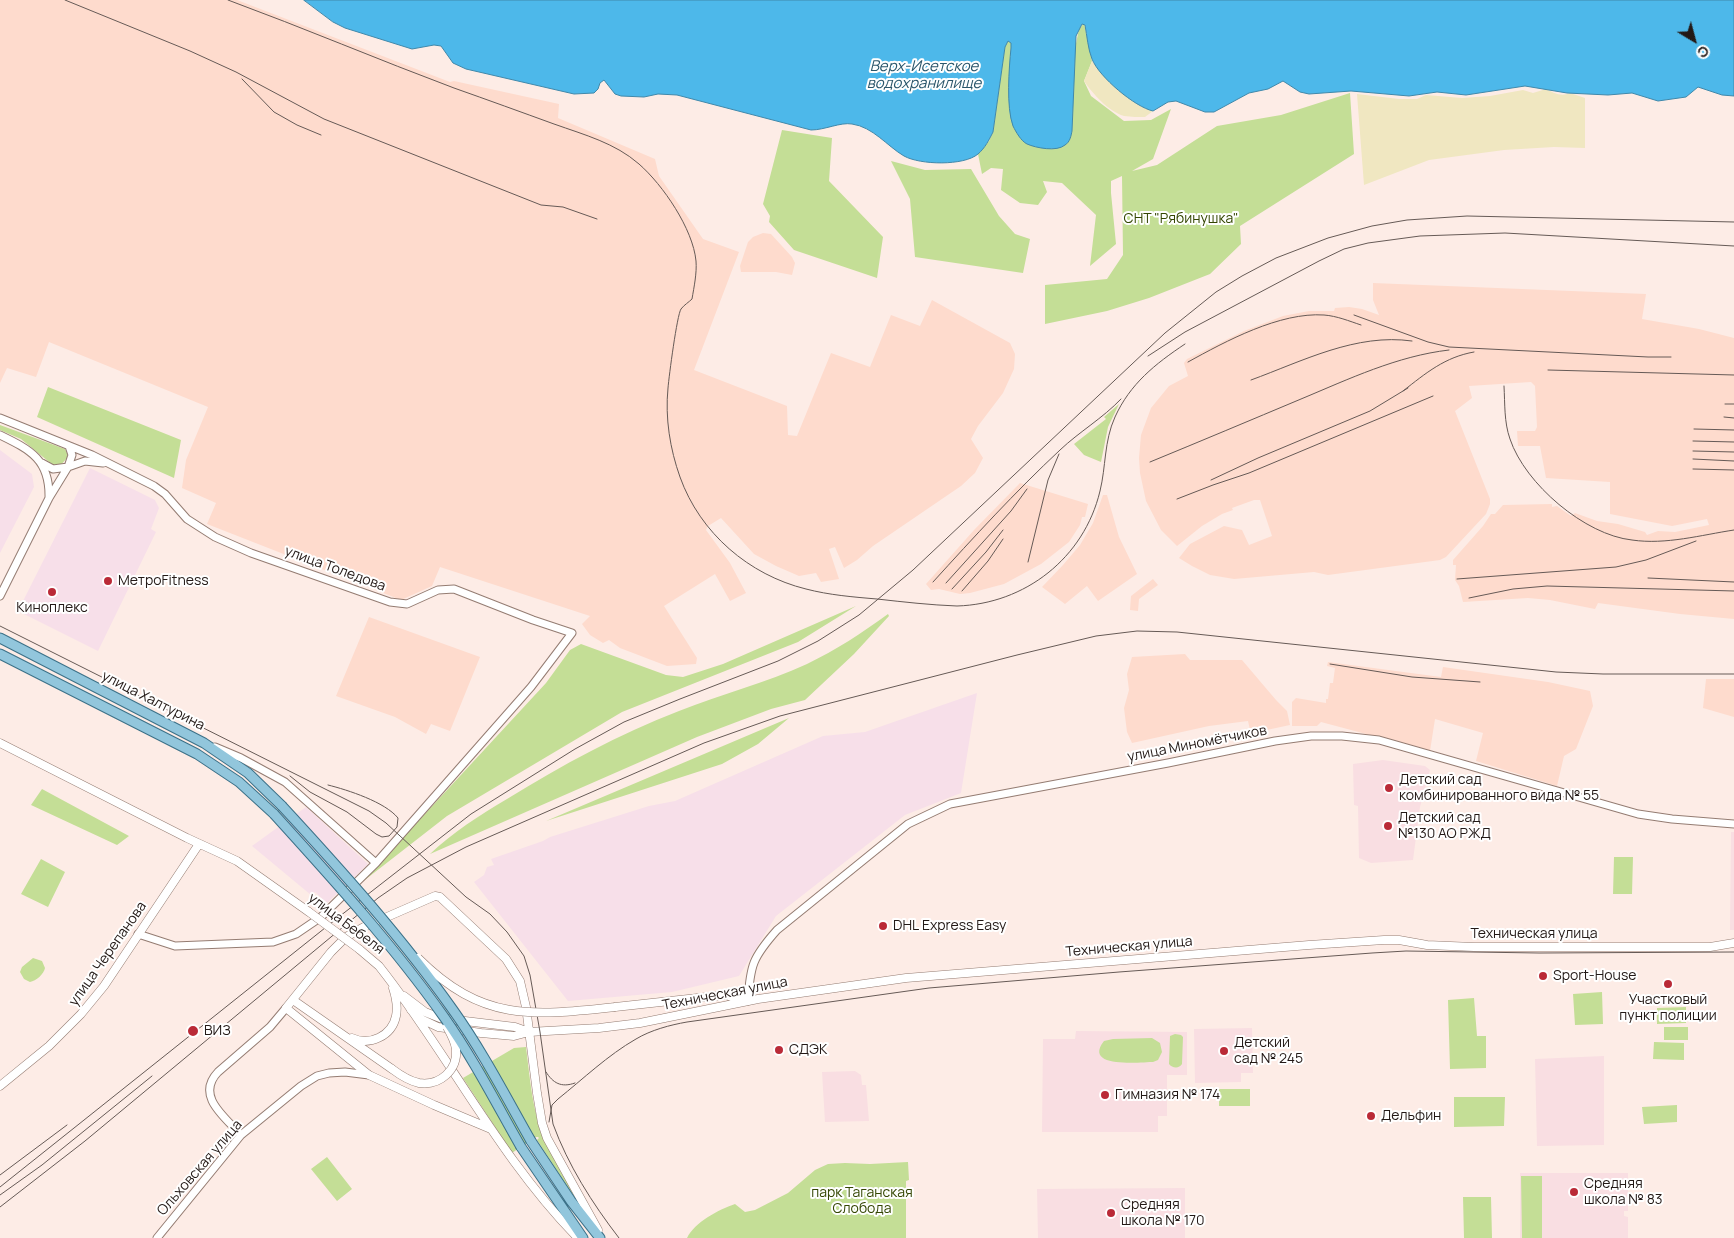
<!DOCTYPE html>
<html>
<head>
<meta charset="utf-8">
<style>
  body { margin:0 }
  #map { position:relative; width:1734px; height:1238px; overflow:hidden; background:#fdece6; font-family:Manrope,sans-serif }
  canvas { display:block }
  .north { position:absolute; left:1669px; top:15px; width:50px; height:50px; -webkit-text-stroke:4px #fff; paint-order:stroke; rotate:143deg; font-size:14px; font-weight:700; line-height:20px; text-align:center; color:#231916 }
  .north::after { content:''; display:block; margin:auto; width:18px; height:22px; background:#231916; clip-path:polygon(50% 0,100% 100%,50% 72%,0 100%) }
</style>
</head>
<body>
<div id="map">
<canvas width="1734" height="1238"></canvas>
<div class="north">С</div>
</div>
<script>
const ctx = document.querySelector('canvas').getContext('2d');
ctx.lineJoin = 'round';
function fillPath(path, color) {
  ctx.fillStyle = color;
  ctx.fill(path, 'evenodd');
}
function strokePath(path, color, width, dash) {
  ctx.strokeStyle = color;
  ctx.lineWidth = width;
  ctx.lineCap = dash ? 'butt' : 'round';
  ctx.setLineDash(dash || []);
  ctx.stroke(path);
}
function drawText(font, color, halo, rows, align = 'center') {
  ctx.font = font + ' Manrope,sans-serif';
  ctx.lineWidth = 4;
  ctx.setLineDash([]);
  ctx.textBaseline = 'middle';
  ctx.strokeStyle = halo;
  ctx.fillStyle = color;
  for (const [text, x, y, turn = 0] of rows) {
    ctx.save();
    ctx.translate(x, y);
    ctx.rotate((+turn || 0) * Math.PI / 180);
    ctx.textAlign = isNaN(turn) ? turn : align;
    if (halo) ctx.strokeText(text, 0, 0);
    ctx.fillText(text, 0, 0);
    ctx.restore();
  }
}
fillPath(new Path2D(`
  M0,450L32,474L34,487L0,553Z
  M90,468L155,500L159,508L151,529L156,532L98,651L18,611Z
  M977,693L961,793L905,815L776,916L739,976L672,992L568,1001L474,882L484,875L487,867L494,865L491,859L543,841L550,837L649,806L675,801L823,736L865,732Z
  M306,807L368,864L327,903L315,892L311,895L252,846Z`), '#f7dfe9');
fillPath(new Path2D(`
  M0,0H237L450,82L454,81L559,104L558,118L655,159L659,176L703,239L739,252L694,370L787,406L788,435L797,436L831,353L870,367L891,315L920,326L932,300L1010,343L1015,354L1014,369L1003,393L978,426L971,439L983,458L975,473L961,486L873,546L857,560L844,568L835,547L829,549L839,579L821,582L816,573L799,576L776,566L754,554L721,518L708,526L706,530L730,563L746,593L730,601L715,574L664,606L697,658L696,664L667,666L620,648L609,640L603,643L590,635L582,624L590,616L440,567L432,586L401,600L207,524L216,503L182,488L186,460L208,407L49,342L36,377L7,368L0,383Z
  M763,233L771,234L792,257L795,263L792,275L776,272H741L740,266L748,242L753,237Z
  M1373,283L1646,294L1642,319L1699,329L1734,338V619L1680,614L1598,603L1595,609L1550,600L1528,598L1463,602L1459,586L1455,580L1456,565H1453V560L1483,526L1491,514H1495L1503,505L1552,504V507L1557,506L1571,516L1575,513L1597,521L1618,524L1645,532L1647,535L1658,531L1675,532L1709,525L1707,519L1672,526L1610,514V482L1546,478L1540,446H1518L1517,431H1535L1537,427L1535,386L1531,382L1469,386L1472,398L1455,411L1490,499V504L1486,514L1446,557L1440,560L1328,575L1314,572L1234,579L1210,575L1192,566L1179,558L1190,544L1224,526L1242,530L1249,545L1272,536L1260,500H1254L1232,508L1233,510L1222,514L1202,526L1177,546L1161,530L1146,501L1140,473L1139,458L1141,435L1151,408L1169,386L1188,376L1184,363L1187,359L1244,331L1283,316L1309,311H1334L1335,308L1349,307L1362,309L1379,315L1373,300Z
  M1020,483L1088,504L1085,517H1082L1080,525L1069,542L1041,564L1004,584L970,593L960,594L939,589L931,590L926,584L974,530Z
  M1103,495H1107L1119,537L1137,574L1098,601L1087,586L1065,604L1042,587L1063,565L1080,545L1093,523Z
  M1153,579L1158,585L1139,599L1138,611L1130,610L1131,596Z
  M369,617L480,657L450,731L431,724L426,734L395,717L336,696Z
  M1185,654L1190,660H1242L1276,700L1287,711L1290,725L1262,731L1257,738L1252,739L1248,721L1209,726L1132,743L1127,732L1124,708L1129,690L1127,674L1132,657Z
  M1328,662L1441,677L1443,667L1548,682L1590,691L1593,706L1576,749L1564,756L1557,786L1476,761L1483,733L1435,719L1430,751L1321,722L1317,726H1292V702L1296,698L1326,703V699H1328L1330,683H1333L1335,668L1327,666Z
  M1706,679H1734V717L1703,708Z`), '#fedbcd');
fillPath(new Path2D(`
  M1383,760L1425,766L1430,770L1420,807L1413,860L1371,863L1359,858L1358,806L1354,805L1353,764Z
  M1731,832H1734V930H1730Z
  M1252,1028L1253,1073H1241V1082L1195,1083L1194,1029Z
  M1076,1031L1187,1032V1075H1167V1116H1158V1132H1042L1043,1039H1075Z
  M1604,1056V1145L1537,1146L1535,1059Z
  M855,1071L861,1075L862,1085H866L869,1121L825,1122L822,1072Z
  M1520,1173H1628V1211H1624V1216L1628,1217V1238H1520Z
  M1185,1188V1238H1038L1037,1189Z`), '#f9dee2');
fillPath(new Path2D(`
  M1084,23L1092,61L1084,81L1091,96L1124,121L1151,120L1171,109L1153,159L1132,171L1157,165L1217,126L1281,115L1350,93L1354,154L1240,226L1241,244L1210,274L1149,298L1107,311L1045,324V285L1107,279L1123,255L1122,176L1111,181V193L1116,244L1090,266L1096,215L1062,183L1043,181L1047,192L1038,205L1020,203L1001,190L1003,169L991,168L982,174L978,154L989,141L993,132L1005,47L1008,41L1011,43V48L1009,88L1011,120L1027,144C1046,148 1066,155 1072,131L1075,48L1079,29Z
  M782,130L832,138L829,181L883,237L877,278L794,250L769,222L770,216L763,204Z
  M891,161L925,170L971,169L999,216L1015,234L1030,239L1023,273L915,257L910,199Z
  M48,387L181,440L174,478L37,417Z
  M1119,404L1108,427L1101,462L1084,455L1074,444L1106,419L1104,417Z
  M0,425L65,449L67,453V458L60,466H54L21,439L0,430Z
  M856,606L798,642L622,712L447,816L361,883L546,683L570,650L581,644L666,675L683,677L723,664Z
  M888,614L889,616L854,654L805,700L771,709L697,737L430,854C453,832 480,815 507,799C562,765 619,734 679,711C721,694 766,683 807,664C836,650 862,633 888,614Z
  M789,718L758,744L722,764L546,821Z
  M42,789L129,836L117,845L31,805Z
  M1614,857H1633L1632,894H1613Z
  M41,859L65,872L48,907L21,894Z
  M33,958L42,961L45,968C44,974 36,981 30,982L24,979L20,972L22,967Z
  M1602,992L1603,1024L1575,1025L1573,994Z
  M1474,998L1477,1036H1486V1068L1450,1069L1448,1000Z
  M1686,1007V1023L1657,1024V1008Z
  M1664,1027H1688V1040H1664Z
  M1175,1034L1181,1035L1183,1037L1182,1064C1179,1069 1172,1068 1169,1064L1170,1036Z
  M1152,1038L1160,1043L1162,1052L1158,1060L1153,1062C1142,1062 1082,1069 1104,1041L1113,1039Z
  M1654,1042L1684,1043V1060L1653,1059Z
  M526,1047C530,1078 532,1111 545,1141C551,1156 573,1186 575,1198L537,1140L539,1138L538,1137H535L512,1153L463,1078L514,1048Z
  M1219,1089H1250V1106H1219Z
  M1454,1097H1505L1504,1126L1454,1127Z
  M1677,1105V1122L1644,1124L1642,1107Z
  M327,1157L352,1189L337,1201L311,1169Z
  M908,1162L909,1180L906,1181V1238H687C695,1222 718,1210 735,1204L745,1212L755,1210L788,1193L815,1170L828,1164L845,1163L870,1164Z
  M1521,1176H1542V1238H1522Z
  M1463,1197H1491L1492,1238H1464Z`), '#c4de96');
fillPath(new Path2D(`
  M1092,61C1105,78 1133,106 1153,111L1145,117C1139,117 1131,117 1124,116C1108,111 1093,94 1084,81Z
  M1546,89C1554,93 1561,97 1570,93L1585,98V148L1554,147L1504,150L1429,160L1364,185L1357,94L1399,99H1417L1426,95L1462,98L1490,96L1523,90L1533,93Z`), '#f0e7c1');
const water = new Path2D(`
  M304,0H1734V96L1722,95L1698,87L1686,97L1658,101L1632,93L1608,95L1567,93L1525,86L1466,95L1437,92L1409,96L1351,91L1309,94L1300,92L1283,81L1268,89L1249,93L1214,112H1205L1176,101L1168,102L1153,111C1135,107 1099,77 1092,59C1088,49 1087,36 1085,25L1082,24L1076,36L1072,131C1071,136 1070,142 1065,145C1057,152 1036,148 1027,144C1021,141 1016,132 1013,126C1006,107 1009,68 1011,48V43L1008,41L1005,47L993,132C989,140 985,148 978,154C964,166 920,165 904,156C887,146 873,127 852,124C840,122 825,130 811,130L677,95L658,94L644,97L621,96L615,94L604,80L600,83L598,89L594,93L574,94L466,69L453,63L441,46L434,45L412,49L345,28L333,22Z`);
fillPath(water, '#4db8ea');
strokePath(water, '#4088aa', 1);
const tertiary = new Path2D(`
  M0,418L92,455L154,486L165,494L187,519L215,537L251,553L390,602L407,604L438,590L454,589L533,620L572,633L531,687L376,863L321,917L296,934L273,942L175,946L138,934
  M0,435C31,450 50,460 49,498
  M42,463L53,469L68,467L72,455L69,446
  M0,596L49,498L68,467L85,461L103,463
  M215,747L241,758L285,782L376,863
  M748,1001C750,965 753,957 777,930L908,824L950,804L1168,763L1275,741L1311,736H1342L1379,740L1638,814L1672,819L1734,824
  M241,1135C225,1117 195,1096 218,1072L270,1027L286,1008
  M157,1238L241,1135L301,1086L317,1076L329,1073L345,1072L369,1075`);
const secondary = new Path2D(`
  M0,743L187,838L237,861L309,912
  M359,949L379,966L386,975C452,1061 502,1161 578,1238
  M404,996L425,1012L440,1018L515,1027L529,1032
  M293,1000L392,1069
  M615,1007L725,995L747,1000
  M411,1010L421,1019L438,1027L481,1033L514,1036L529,1032L599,1028L640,1023L758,999L906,978L1309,945L1384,940H1399L1427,945L1474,947H1710L1734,943
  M352,1038C370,1046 392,1036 396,1016C398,1006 396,997 393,988
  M0,1086L49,1046L81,1014L104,986L199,844
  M491,1129L434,1105L369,1075L286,1008L331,952L346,937L364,927L435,896L440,897L506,959L520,981L526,1007L537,1093L542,1123L547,1138L598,1230`);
const primary = new Path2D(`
  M0,638L204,743L248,773L282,806
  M0,654L197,754L239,782L274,814
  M531,1141L571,1201L600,1238
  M521,1147L583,1238`);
strokePath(tertiary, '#947c72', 9);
strokePath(secondary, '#947c72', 9);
strokePath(primary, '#3c7188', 11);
strokePath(tertiary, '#fff', 7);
strokePath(secondary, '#fff', 8);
strokePath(primary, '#92c6dc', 9);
strokePath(new Path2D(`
  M0,626L369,811L386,823L466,897L490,914L507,932L524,956L530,975L540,1032L553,1124C568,1165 592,1203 619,1238
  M290,776L310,792L347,812L376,834L382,837L389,836L397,827L398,818C385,802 348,790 328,785
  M546,1072C553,1083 561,1088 575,1083
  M549,1122L552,1105L558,1099C583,1079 608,1055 636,1039C651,1030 670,1025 687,1022L929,988L1119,972L1372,953L1406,951L1539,953L1734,952`), '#665a56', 1);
strokePath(new Path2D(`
  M65,0L190,51L236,72L324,119L541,205L563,207L597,219
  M228,0C304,28 379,60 454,88C488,100 521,112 554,124C585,135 615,143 639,164C663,185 693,229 696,261C697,273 694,287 692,299C689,302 684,305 681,309C677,315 669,376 668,388C665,418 670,449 680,477C700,533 749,575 806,589C829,595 853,597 877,599C904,602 930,605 957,606C1025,604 1084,558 1100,491C1106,467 1104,441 1115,417C1130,384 1155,364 1185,344
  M242,79L274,112L297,125L321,135
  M1354,315L1428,342L1449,347L1648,357H1671
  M1148,356L1185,332L1319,261L1344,249L1368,243L1420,236L1505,233L1734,246
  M1188,362C1226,341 1280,312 1324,315C1337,316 1349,321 1361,325
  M1548,370L1734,375
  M1251,380C1303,361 1356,333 1412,341
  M1504,386C1505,404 1504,422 1510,439C1525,484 1585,535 1632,540C1666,545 1701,535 1734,530
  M1403,391C1426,373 1445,357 1474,352
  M1725,404H1734
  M1724,417L1734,418
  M1694,429L1734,430
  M1693,441L1734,442
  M1693,451L1734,452
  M1693,459L1734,461
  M1150,462C1201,441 1251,420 1301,399C1349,379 1397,356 1449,350
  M1693,469L1734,470
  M1211,480L1258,458L1370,411L1408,388
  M1177,499L1213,485L1249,473L1433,396
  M1028,562L1048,480L1059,454
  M1648,578L1734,582
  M1457,579L1616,567L1646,560L1696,541
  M933,582C974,537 1015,492 1060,450C1079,432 1103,418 1121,399
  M946,583L1011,511L1027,489
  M952,589L986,552L1003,530
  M962,591L988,561L1003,539
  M1469,598L1513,589L1547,586L1734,591
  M1330,664L1412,677L1480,682
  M0,1175L67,1125
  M0,1187L340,916L471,814L575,749L624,722L680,699L778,661L818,641L859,615L913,570L1165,333L1216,292L1242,276L1276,258L1328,238L1372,226L1407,220L1467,216L1734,222
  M0,1195L42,1165L152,1076
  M0,1207L85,1141L378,898L407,878L466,847L704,743L780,716L1017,655L1096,636L1137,631L1177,632L1556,672L1603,674H1734`), '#665a56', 1);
const secondaryBridge = new Path2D(`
  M309,912L359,949
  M418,958C482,1022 532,1016 615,1007
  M392,1069C400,1075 409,1081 419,1083C440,1086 458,1070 456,1049C455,1042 451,1034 447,1027`);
const primaryBridge = new Path2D(`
  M282,806C342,871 402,938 453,1010C483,1052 506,1097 531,1141
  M274,814C333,879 393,945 444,1017C473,1058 496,1103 521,1147`);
strokePath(secondaryBridge, '#947c72', 9, []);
strokePath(primaryBridge, '#3c7188', 11, []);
strokePath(secondaryBridge, '#fff', 8);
strokePath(primaryBridge, '#92c6dc', 9);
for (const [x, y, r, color] of [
  [108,581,5,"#ba2a37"],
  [52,592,5,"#ba2a37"],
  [1389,788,5,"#ba2a37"],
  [1388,826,5,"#ba2a37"],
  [883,926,5,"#ba2a37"],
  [1543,976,5,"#ba2a37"],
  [1668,984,5,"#ba2a37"],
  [193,1031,6,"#ba2a37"],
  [779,1050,5,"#ba2a37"],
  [1224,1051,5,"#ba2a37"],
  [1105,1095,5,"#ba2a37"],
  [1371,1116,5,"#ba2a37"],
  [1574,1192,5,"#ba2a37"],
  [1111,1213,5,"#ba2a37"]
]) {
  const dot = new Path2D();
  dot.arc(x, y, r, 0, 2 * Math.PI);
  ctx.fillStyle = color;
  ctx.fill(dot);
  strokePath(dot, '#fff', 2);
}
drawText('14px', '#344602', '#fff', [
  ["СНТ \"Рябинушка\"",1181,219],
  ["парк Таганская",862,1193],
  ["Слобода",862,1209]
]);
drawText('14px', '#231916', '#fff', [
  ["улица Толедова",335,569,20],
  ["улица Халтурина",153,701,27],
  ["улица Миномётчиков",1197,744,-11],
  ["улица Бебеля",346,924,37],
  ["Техническая улица",1534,934],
  ["Техническая улица",1129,947,-5],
  ["улица Черепанова",108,954,-55],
  ["Техническая улица",725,994,-11],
  ["Ольховская улица",200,1168,-49]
]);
drawText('14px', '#231916', '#fff', [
  ["МетроFitness",118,581],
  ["Киноплекс",52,608,"center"],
  ["Детский сад",1399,780],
  ["комбинированного вида № 55",1399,796],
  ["Детский сад",1398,818],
  ["№130 АО РЖД",1398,834],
  ["DHL Express Easy",893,926],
  ["Sport-House",1553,976],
  ["Участковый",1668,1000,"center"],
  ["пункт полиции",1668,1016,"center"],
  ["ВИЗ",204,1031],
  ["Детский",1234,1043],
  ["сад № 245",1234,1059],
  ["СДЭК",789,1050],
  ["Гимназия № 174",1115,1095],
  ["Дельфин",1381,1116],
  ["Средняя",1584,1184],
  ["школа № 83",1584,1200],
  ["Средняя",1121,1205],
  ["школа № 170",1121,1221]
], 'left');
drawText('italic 15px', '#2a566b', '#fff', [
  ["Верх-Исетское",924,67],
  ["водохранилище",924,84]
]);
</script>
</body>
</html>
